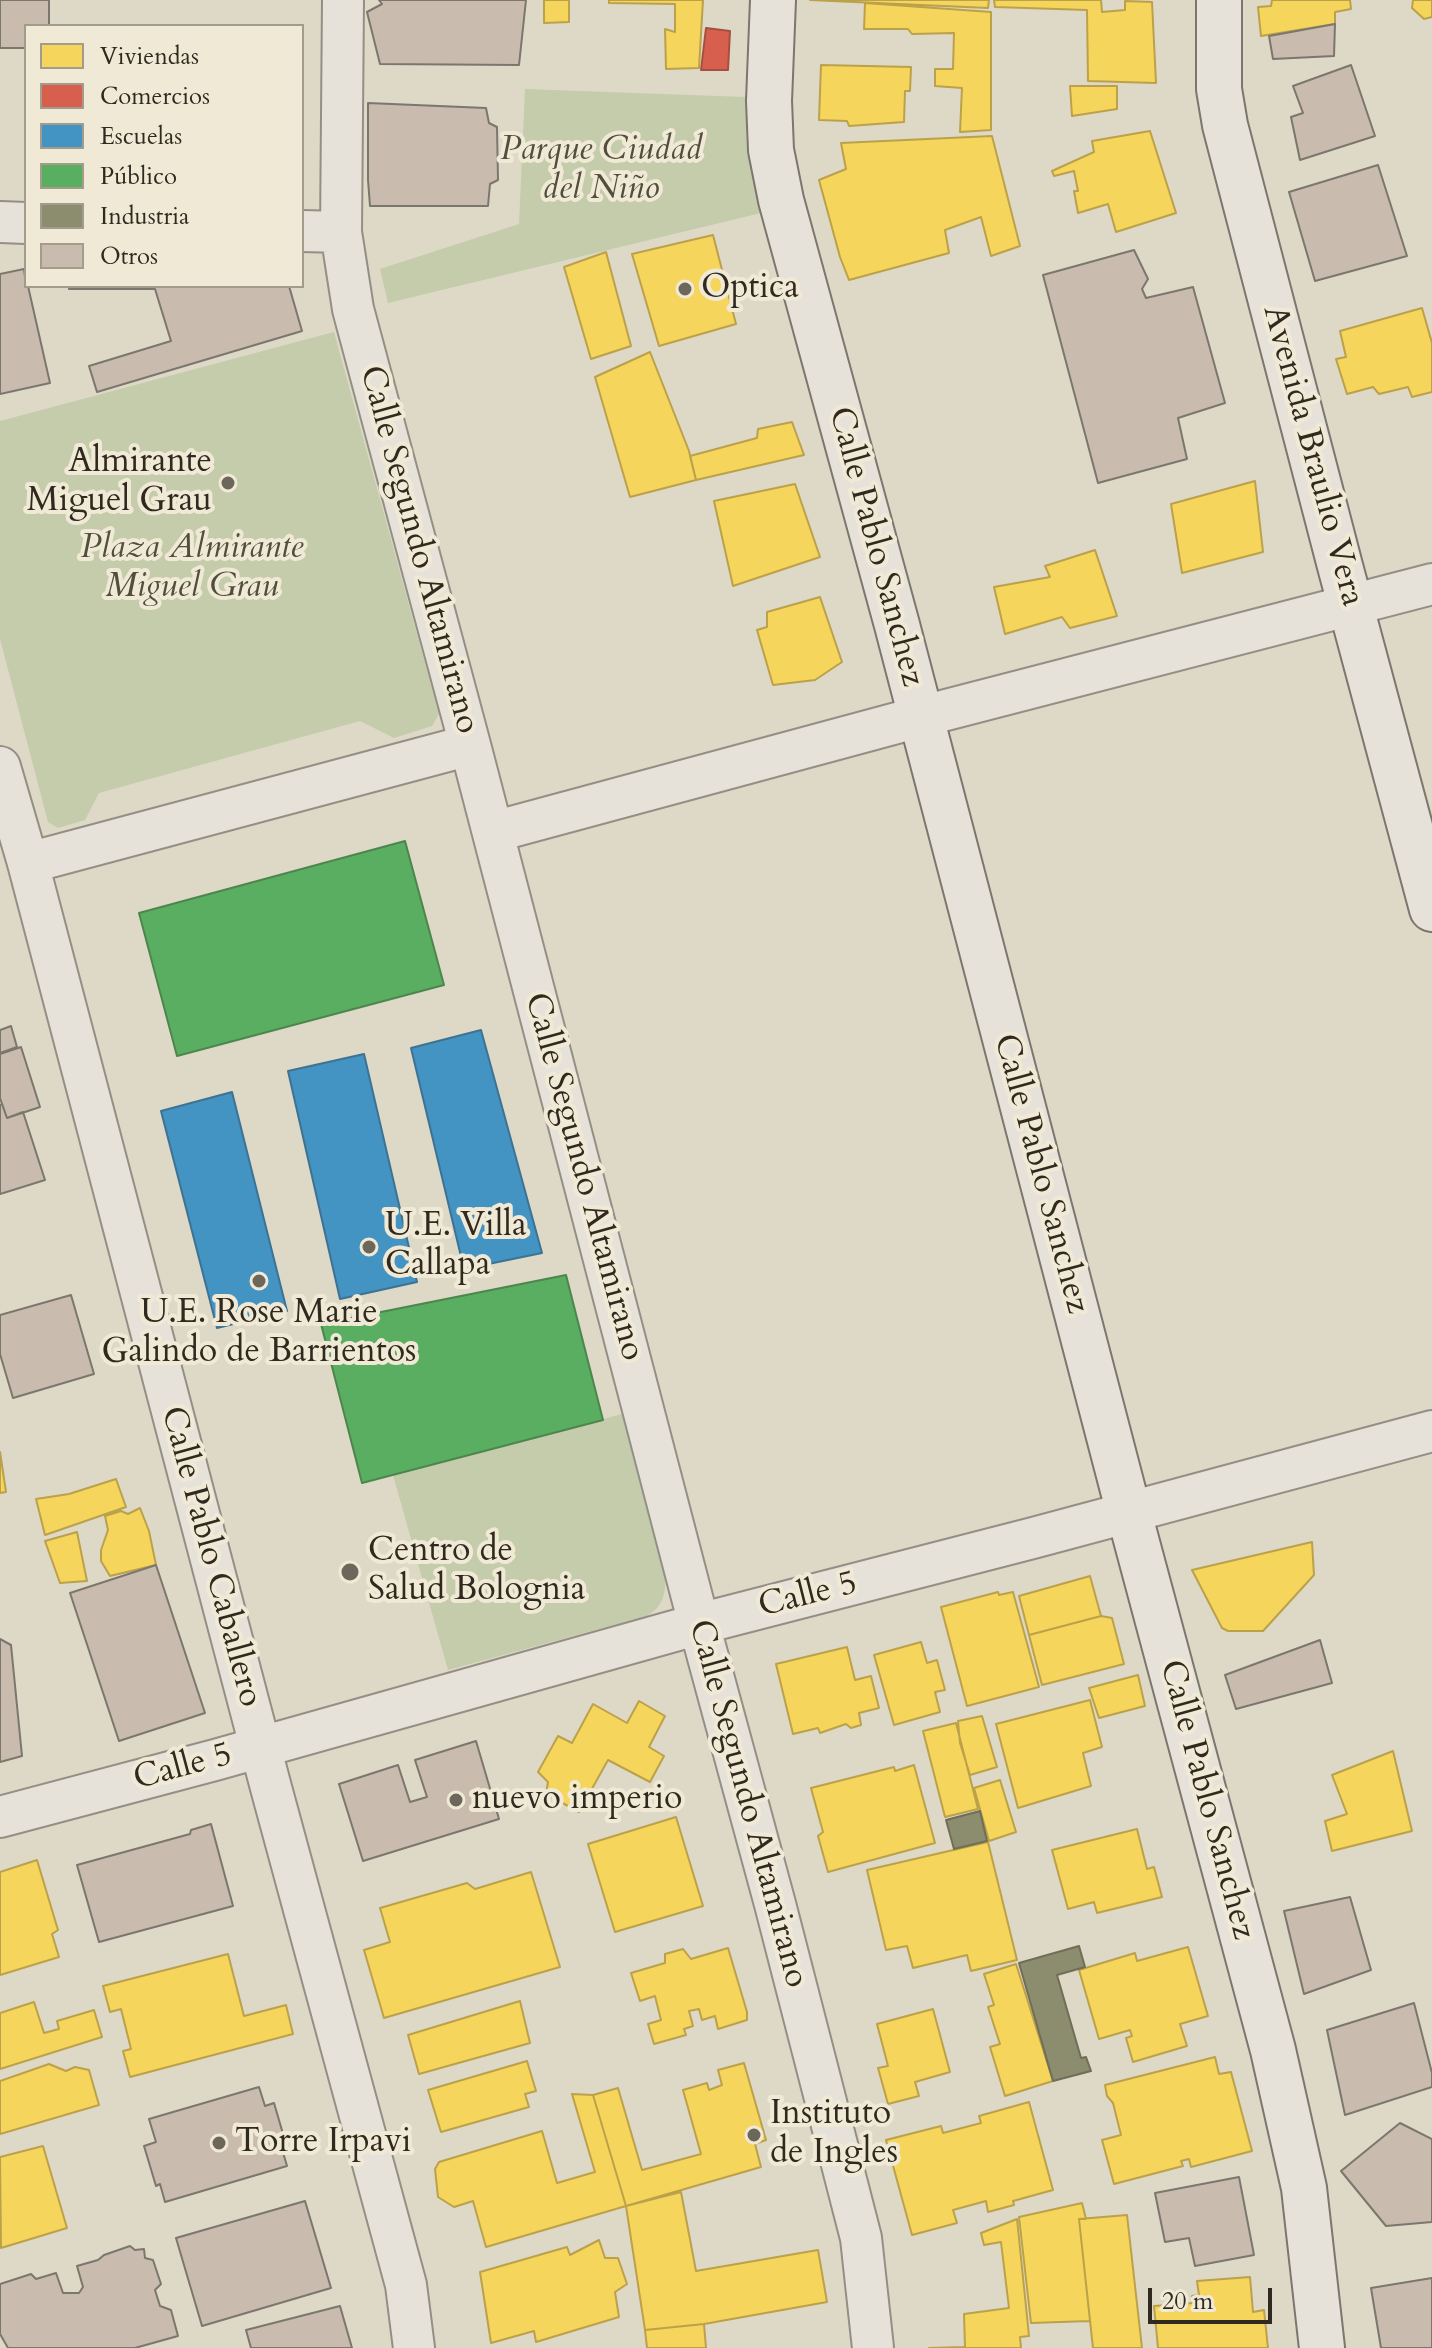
<!DOCTYPE html>
<html>
<head>
<meta charset="utf-8">
<style>
  body { margin:0 }
  #map { position:relative; width:1432px; height:2348px; overflow:hidden; background:#ded8c7; font-family:Cardo,serif }
  canvas { display:block }
  .legend { position:absolute; left:24px; top:24px; width:280px; height:264px; box-sizing:border-box; background:#efe9d5; border:2px solid #a39c8c; margin:0; padding:10px 14px; list-style:none; font-size:24px; color:#30291f }
  .legend li { display:flex; align-items:center; gap:16px; height:40px }
  .legend b { width:40px; border:2px solid #a39c8c }
  .scale { position:absolute; left:1148px; top:2288px; width:124px; height:36px; box-sizing:border-box; border:4px solid #30291f; border-top:0; padding-left:10px; font-size:24px; line-height:28px; white-space:nowrap; color:#30291f; -webkit-text-stroke:6px #efe9d5; paint-order:stroke }
</style>
</head>
<body>
<div id="map">
<canvas width="1432" height="2348"></canvas>
<ul class="legend">
<li><b style="height:22px;background:#f6d55c"></b>Viviendas</li>
<li><b style="height:22px;background:#d6604d"></b>Comercios</li>
<li><b style="height:22px;background:#4393c3"></b>Escuelas</li>
<li><b style="height:22px;background:#5aae61"></b>Público</li>
<li><b style="height:22px;background:#8c8c6e"></b>Industria</li>
<li><b style="height:22px;background:#c9bbae"></b>Otros</li>
</ul>
<div class="scale">20 m</div>
</div>
<script>
const ctx = document.querySelector('canvas').getContext('2d');
ctx.lineJoin = 'round';
function fillPath(path, color) {
  ctx.fillStyle = color;
  ctx.fill(path, 'evenodd');
}
function strokePath(path, color, width, dash) {
  ctx.strokeStyle = color;
  ctx.lineWidth = width;
  ctx.lineCap = dash ? 'butt' : 'round';
  ctx.setLineDash(dash || []);
  ctx.stroke(path);
}
function drawText(font, color, halo, rows, align = 'center') {
  ctx.font = font + ' Cardo,serif';
  ctx.lineWidth = 8;
  ctx.setLineDash([]);
  ctx.textBaseline = 'middle';
  ctx.strokeStyle = halo;
  ctx.fillStyle = color;
  for (const [text, x, y, turn = 0] of rows) {
    ctx.save();
    ctx.translate(x, y);
    ctx.rotate((+turn || 0) * Math.PI / 180);
    ctx.textAlign = isNaN(turn) ? turn : align;
    if (halo) ctx.strokeText(text, 0, 0);
    ctx.fillText(text, 0, 0);
    ctx.restore();
  }
}
fillPath(new Path2D(`
  M525,89L746,97L747,150L761,213L388,303L380,269L519,224Z
  M334,332L439,714L432,726L394,738L360,721L99,793L85,820L58,828L48,822L0,639V421Z
  M622,1414L665,1578C666,1595 662,1607 647,1616L448,1670L393,1475Z`), '#c5ccac');
const homes = new Path2D(`
  M544,0H569V22L544,23Z
  M609,0H703L699,68L666,69L665,29L675,32V4L609,3Z
  M810,0H989L988,8Z
  M994,0H1101L1102,12L1125,10V1L1152,2L1156,83L1088,81L1087,10L995,7Z
  M1272,0H1350L1351,9L1335,12V24L1261,36L1258,7L1271,6Z
  M1413,0H1432V17L1424,19L1412,8Z
  M865,3L991,12V130L960,132L962,88L935,86V69H953L954,33L912,34L908,29H864Z
  M821,65L911,67L910,91H905L904,122L849,126L847,121L819,120Z
  M1070,86H1117V109L1072,116Z
  M1150,131L1176,213L1116,232L1108,204L1078,213L1074,191H1078L1074,171L1054,176L1052,171L1094,152L1092,141Z
  M992,136L1020,246L991,256L981,217L945,230L949,253L849,280L840,257L819,180L846,169L841,143Z
  M713,235L736,324L659,346L632,254Z
  M606,252L631,346L591,359L564,267Z
  M1422,308L1432,343V392L1412,397L1408,387L1379,394L1373,387L1347,394L1336,359L1346,357L1340,331Z
  M650,352L689,451L696,480L630,497L595,377Z
  M792,422L804,455L696,480L690,456L757,438L758,429Z
  M1255,481L1263,552L1182,573L1171,504Z
  M795,484L820,557L733,586L714,501Z
  M1095,550L1117,616L1070,628L1062,617L1005,634L994,587L1050,577L1045,566Z
  M820,597L842,662L815,680L773,685L757,630L767,627V612Z
  M0,1452L6,1492L0,1493Z
  M116,1479L126,1507L45,1535L36,1499L69,1494Z
  M140,1508L149,1531L156,1565L110,1576L101,1561V1550L108,1530L105,1516L121,1511L128,1514Z
  M77,1532L87,1581L60,1583L45,1541Z
  M1312,1542L1314,1575L1263,1631H1228L1222,1628L1192,1570Z
  M1090,1576L1101,1616L1029,1635L1019,1596Z
  M998,1592L999,1595L1013,1592L1039,1687L967,1706L941,1607Z
  M1101,1616L1112,1618L1124,1664L1042,1685L1029,1635Z
  M921,1642L927,1663L937,1660L945,1690L935,1692L940,1712L894,1725L874,1655Z
  M847,1647L855,1680L871,1676L879,1708L859,1713L861,1725L851,1728L846,1724L820,1733L818,1728L793,1734L776,1664Z
  M1138,1675L1145,1706L1099,1718L1089,1688Z
  M1090,1700L1102,1747L1083,1753L1091,1786L1018,1808L996,1724Z
  M639,1701L665,1716L649,1747L664,1756L650,1782L608,1760L579,1812L546,1794L548,1782L538,1772L558,1736L572,1743L593,1704L627,1723Z
  M982,1716L997,1767L970,1775L960,1743L958,1721Z
  M956,1723L978,1809L945,1817L923,1731Z
  M1393,1751L1412,1831L1332,1851L1325,1821L1347,1814L1332,1775Z
  M914,1765L935,1843L828,1872L818,1836L823,1832L811,1788L894,1767L895,1771Z
  M1000,1780L1016,1832L989,1841L974,1788Z
  M676,1817L703,1906L615,1932L588,1844Z
  M1137,1829L1147,1869L1154,1867L1162,1897L1097,1913L1094,1902L1068,1909L1052,1850Z
  M988,1842L1017,1960L971,1971L967,1955L913,1968L907,1946L886,1950L867,1870Z
  M37,1860L58,1930L52,1934L59,1957L0,1975V1872Z
  M531,1872L560,1967L384,2018L364,1950L390,1942L380,1908L467,1883L475,1889Z
  M1188,1947L1208,2016L1180,2024L1187,2046L1133,2062L1126,2038L1132,2036L1130,2030L1099,2039L1079,1970L1135,1953L1137,1961Z
  M728,1948L747,2012V2020L718,2029L715,2016L702,2020L699,2009L689,2011L693,2026L684,2029L686,2035L654,2044L648,2024L661,2020L655,1996L640,2001L631,1973L665,1963V1954L683,1949L691,1959Z
  M228,1954L244,2016L286,2005L293,2034L130,2077L123,2051L131,2049L121,2009L110,2012L103,1986Z
  M1016,1964L1053,2081L1005,2096L990,2047L1000,2044L988,2007L994,2005L984,1974Z
  M520,2001L530,2043L419,2074L408,2035Z
  M34,2002L44,2033L59,2029L57,2021L94,2010L102,2037L0,2069V2013Z
  M933,2009L950,2072L915,2082L919,2096L888,2104L878,2068L888,2066L877,2024Z
  M1215,2057L1219,2074L1231,2072L1252,2151L1191,2167L1189,2159L1181,2161L1183,2166L1114,2184L1102,2140L1121,2135L1113,2103L1107,2096L1105,2085Z
  M527,2061L536,2091L525,2094L529,2107L441,2132L428,2090Z
  M744,2063L766,2140L755,2144L761,2167L626,2206L593,2095L618,2088L642,2170L701,2154L683,2090L707,2083L709,2090L722,2085L718,2070Z
  M49,2064L66,2071L75,2067L89,2070L99,2105L0,2134V2081Z
  M572,2094L593,2095L626,2206L486,2247L473,2201L454,2207L438,2197L435,2169L439,2162L542,2131L557,2183L595,2172Z
  M1029,2102L1053,2190L1013,2201L1014,2205L988,2212L986,2201L953,2210L957,2223L912,2235L886,2140L941,2126L943,2133L981,2123L979,2116Z
  M43,2146L67,2228L1,2248L0,2157Z
  M681,2192L696,2271L818,2250L827,2302L704,2324L645,2330L626,2206Z
  M1082,2203L1086,2219H1079L1090,2321L1031,2323L1019,2217Z
  M1127,2215L1142,2348H1093L1079,2219Z
  M1017,2219L1029,2336L1020,2337L1021,2348H929L965,2347L964,2314L1009,2308L1001,2242L984,2245L981,2233Z
  M599,2240L605,2258H618L627,2284L615,2292L619,2317L536,2342L534,2331L491,2343L480,2272L567,2247L570,2255Z
  M1250,2277L1253,2312L1264,2310L1268,2348H1158L1154,2306L1193,2303L1192,2296L1199,2295L1197,2281Z
  M704,2324L706,2348H647L645,2330Z`);
fillPath(homes, '#f6d55c');
strokePath(homes, '#bba14a', 2);
const shops = new Path2D(`
  M706,28L730,31L728,70H701Z`);
fillPath(shops, '#d6604d');
strokePath(shops, '#a4503f', 2);
const schools = new Path2D(`
  M481,1030L542,1253L464,1269L411,1048Z
  M364,1054L417,1282L340,1299L288,1071Z
  M232,1092L287,1311L217,1328L161,1111Z`);
fillPath(schools, '#4393c3');
strokePath(schools, '#3d7392', 2);
const public = new Path2D(`
  M405,841L444,985L177,1056L139,913Z
  M566,1275L603,1420L362,1483L321,1324Z`);
fillPath(public, '#5aae61');
strokePath(public, '#4d864d', 2);
const industry = new Path2D(`
  M980,1811L987,1841L954,1849L946,1820Z
  M1079,1946L1085,1967L1057,1975L1081,2058L1086,2057L1091,2071L1053,2081L1019,1963Z`);
fillPath(industry, '#8c8c6e');
strokePath(industry, '#706e56', 2);
const building = new Path2D(`
  M0,0H49V26H26V48H0Z
  M379,0H526L519,65L380,64L367,12L382,4Z
  M1335,24L1334,56L1273,59L1269,36Z
  M1351,65L1375,136L1300,160L1291,117L1303,113L1293,86Z
  M368,103L486,108L489,123L497,127L498,180L490,184L488,206H370L368,180Z
  M1378,165L1407,256L1315,281L1289,192Z
  M1134,250L1148,279L1142,289L1146,298L1193,287L1225,403L1178,418L1187,459L1098,483L1043,275Z
  M24,269L26,286H28L50,383L0,394V274Z
  M69,286H289L302,331L97,392L89,366L171,341L155,289H69Z
  M11,1026L17,1047L0,1053V1030Z
  M21,1047L40,1107L7,1118L0,1098V1054Z
  M2,1104L7,1118L23,1112L45,1180L0,1194V1105Z
  M71,1295L94,1374L13,1398L0,1354V1315Z
  M156,1565L205,1713L119,1741L70,1593Z
  M0,1639L11,1645L22,1756L0,1762Z
  M1320,1640L1332,1683L1236,1709L1225,1675Z
  M476,1741L499,1819L363,1861L339,1784L398,1765L410,1802L427,1797L415,1760Z
  M211,1824L233,1906L99,1942L77,1865L190,1834L191,1830Z
  M1350,1897L1371,1970L1304,1994L1284,1911Z
  M1414,2003L1432,2073V2087L1345,2115L1327,2030Z
  M259,2087L265,2106L274,2103L286,2144L282,2149L287,2166L165,2202L160,2184L156,2186L144,2146L156,2142L149,2119Z
  M1400,2123L1432,2139V2222L1386,2226L1341,2171Z
  M1239,2177L1254,2255L1195,2266L1189,2238L1165,2242L1155,2193Z
  M305,2201L331,2288L202,2326L176,2238Z
  M130,2246L135,2250L144,2249L145,2258L153,2260L161,2284L155,2290L160,2306L171,2310L178,2336L135,2348H8L0,2334V2284L31,2274L36,2279L56,2273L63,2293H79L83,2287L77,2266L98,2260L104,2255Z
  M1432,2278V2348H1381L1371,2288Z
  M340,2306L352,2348H251L246,2330Z`);
fillPath(building, '#c9bbae');
strokePath(building, '#7b776e', 2);
const minor = new Path2D(`
  M343,0L341,232L353,309L470,745L699,1624L775,1904L861,2238L873,2348
  M0,222L26,223
  M302,231L341,232
  M0,767L28,863L270,1784L406,2285L414,2348
  M493,832L919,717L1432,584
  M28,863L470,745
  M0,1817L215,1760L699,1624L1033,1538L1432,1431`);
const secondary = new Path2D(`
  M773,0L769,101L771,150L781,200L897,625L1129,1513L1273,2050L1304,2188L1322,2348
  M1219,0V89L1225,125L1340,566L1432,909`);
strokePath(minor, '#948f84', 44);
strokePath(secondary, '#7b776e', 48);
strokePath(minor, '#e6e2da', 40);
strokePath(secondary, '#e6e2da', 44);
for (const [x, y, r, color] of [
  [685,289,8,"#6d665a"],
  [228,483,8,"#6d665a"],
  [369,1247,8,"#6d665a"],
  [259,1281,8,"#6d665a"],
  [350,1572,10,"#6d665a"],
  [456,1800,8,"#6d665a"],
  [754,2135,8,"#6d665a"],
  [219,2143,8,"#6d665a"]
]) {
  const dot = new Path2D();
  dot.arc(x, y, r, 0, 2 * Math.PI);
  ctx.fillStyle = color;
  ctx.fill(dot);
  strokePath(dot, '#efe9d5', 3);
}
drawText('italic 34px', '#504f3c', '#efe9d5', [
  ["Parque Ciudad",601,151],
  ["del Niño",601,190],
  ["Plaza Almirante",192,549],
  ["Miguel Grau",192,588]
]);
drawText('34px', '#30291f', '#efe9d5', [
  ["Optica",701,289],
  ["Almirante",212,463,"right"],
  ["Miguel Grau",212,502,"right"],
  ["U.E. Villa",385,1227],
  ["Callapa",385,1266],
  ["U.E. Rose Marie",259,1314,"center"],
  ["Galindo de Barrientos",259,1353,"center"],
  ["Centro de",368,1552],
  ["Salud Bolognia",368,1591],
  ["nuevo imperio",472,1800],
  ["Instituto",770,2115],
  ["de Ingles",770,2154],
  ["Torre Irpavi",235,2143]
], 'left');
drawText('34px', '#30291f', '#efe9d5', [
  ["Avenida Braulio Vera",1312,456,75],
  ["Calle Pablo Sanchez",875,547,75],
  ["Calle Segundo Altamirano",418,550,75],
  ["Calle Pablo Sanchez",1040,1174,75],
  ["Calle Segundo Altamirano",583,1177,75],
  ["Calle Pablo Caballero",210,1557,75],
  ["Calle 5",808,1596,-14],
  ["Calle 5",183,1768,-15],
  ["Calle Pablo Sanchez",1206,1800,75],
  ["Calle Segundo Altamirano",747,1804,75]
]);
</script>
</body>
</html>
